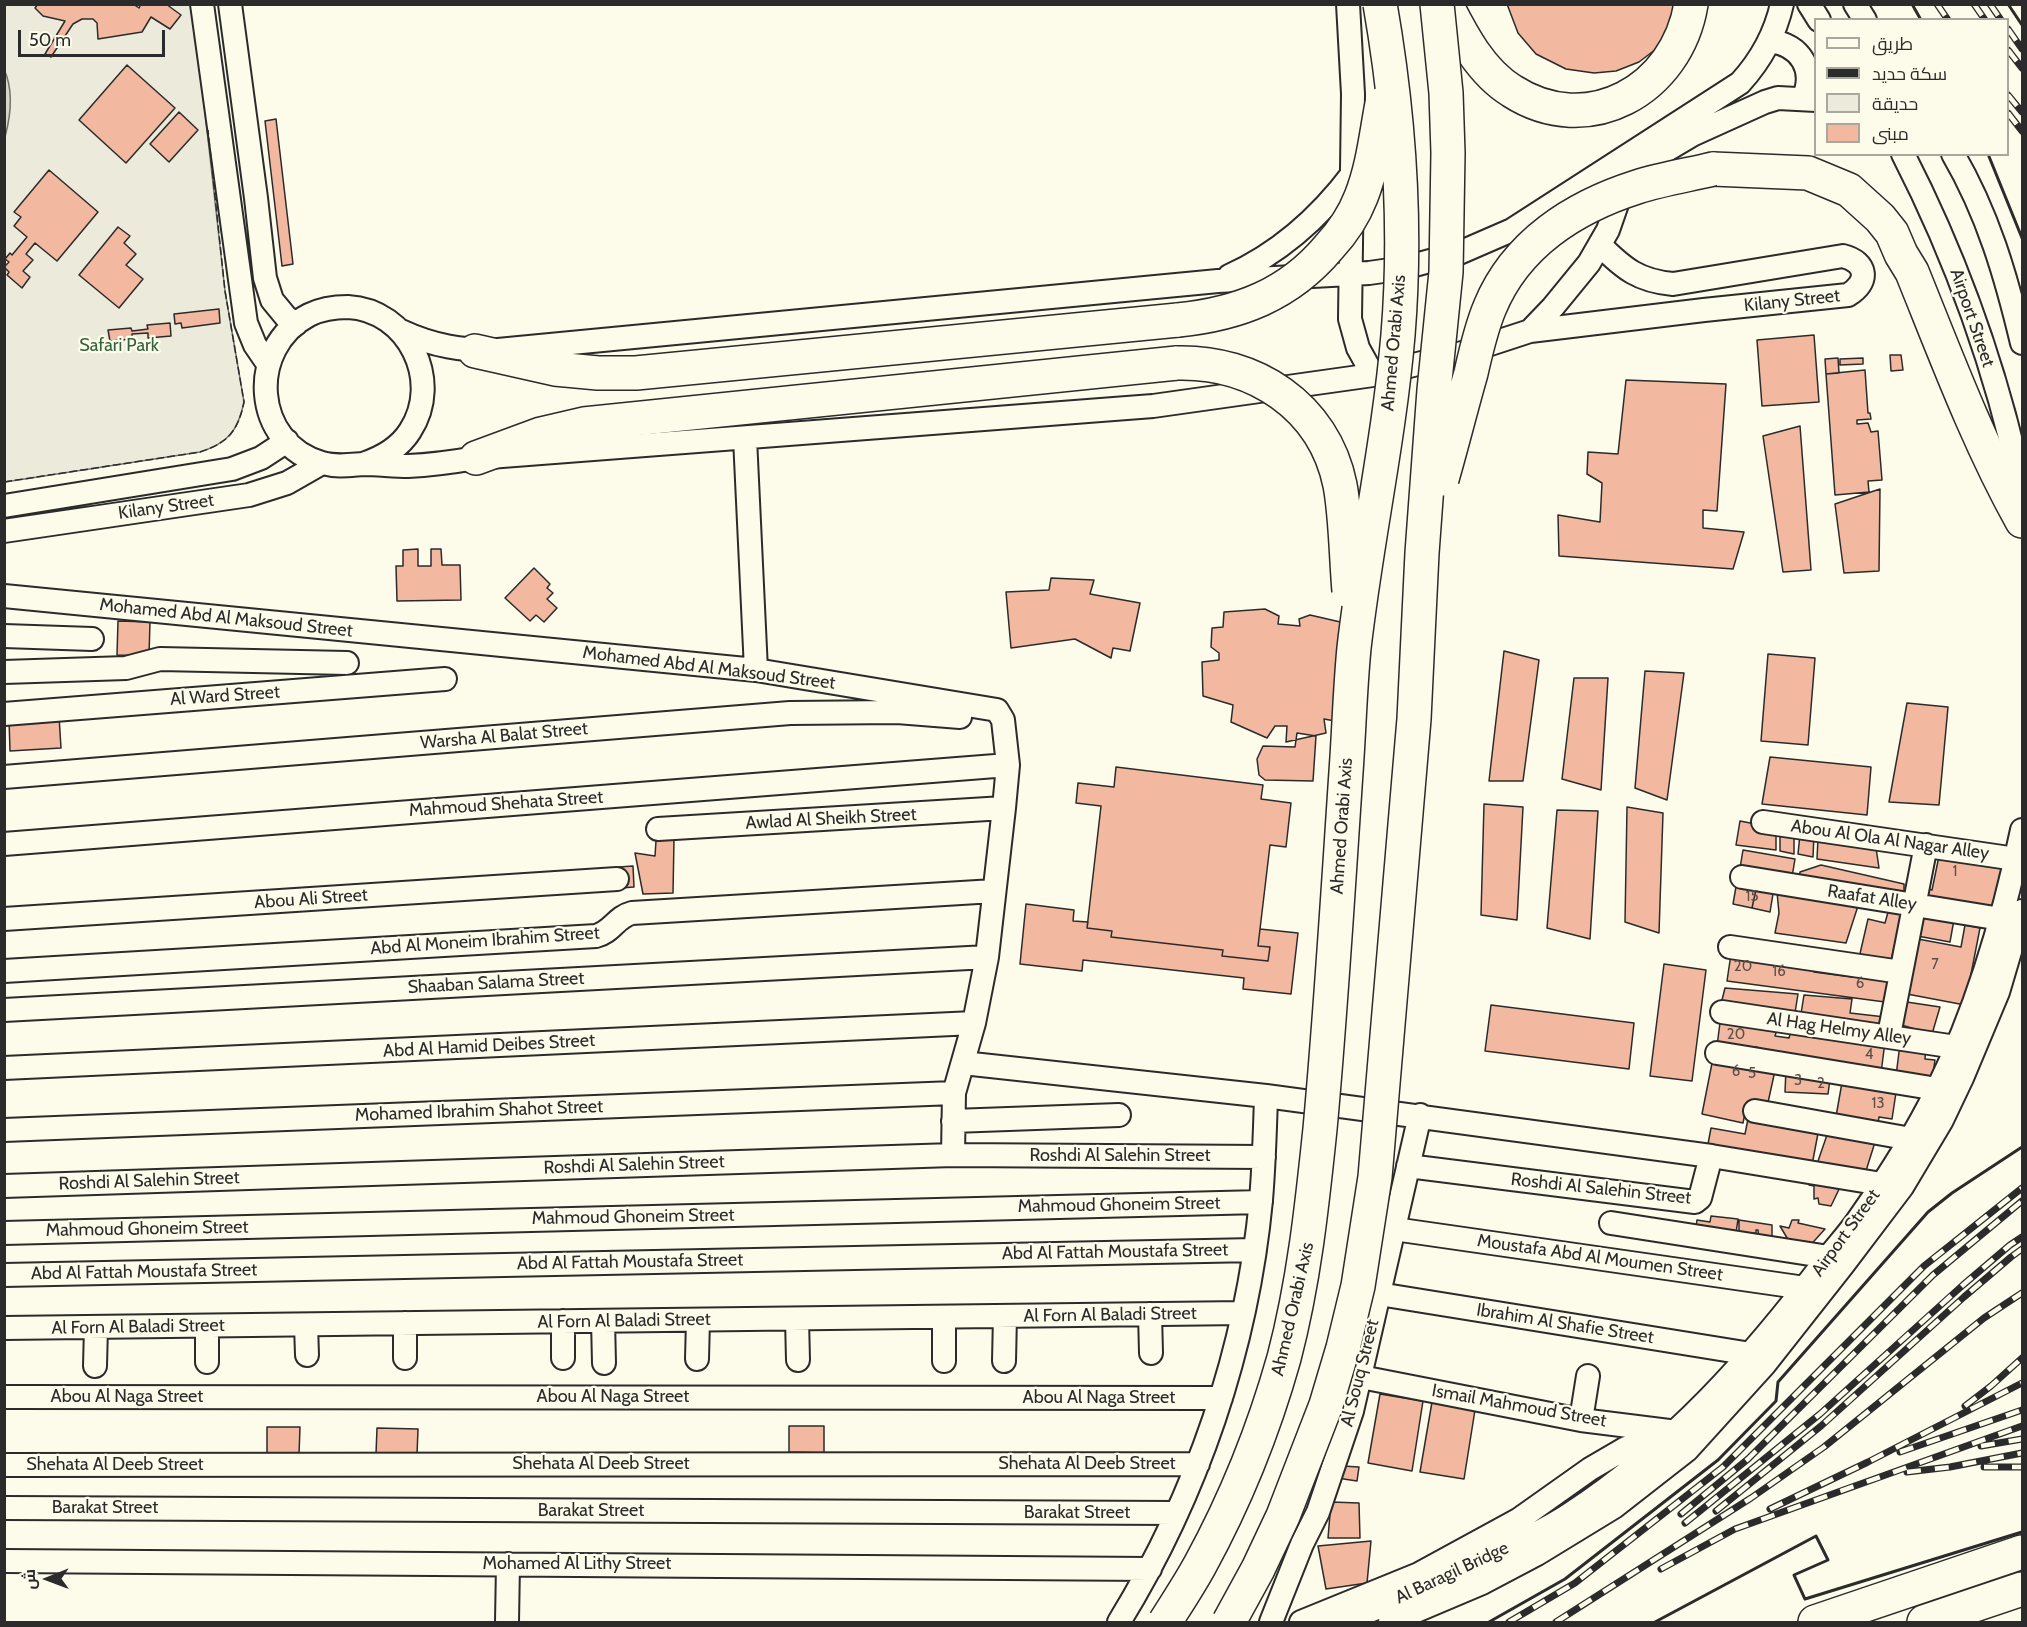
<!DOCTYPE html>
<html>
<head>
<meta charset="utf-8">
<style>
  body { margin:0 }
  #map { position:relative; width:2027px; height:1627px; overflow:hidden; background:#fdfbea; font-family:Cabin,Cairo,sans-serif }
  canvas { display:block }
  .frame { position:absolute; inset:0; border:6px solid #2b2b2b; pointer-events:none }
  .legend { position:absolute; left:1814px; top:18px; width:195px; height:138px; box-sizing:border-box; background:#fdfbea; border:2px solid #a9a89e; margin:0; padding:8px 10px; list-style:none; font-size:18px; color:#2b2b2b }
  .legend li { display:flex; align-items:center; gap:12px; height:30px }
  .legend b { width:30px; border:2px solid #a9a89e }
  .north { position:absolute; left:18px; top:1549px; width:60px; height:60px; -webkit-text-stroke:4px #fdfbea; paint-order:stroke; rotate:269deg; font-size:16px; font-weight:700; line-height:24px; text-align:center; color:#2b2b2b }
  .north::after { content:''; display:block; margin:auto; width:21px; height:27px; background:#2b2b2b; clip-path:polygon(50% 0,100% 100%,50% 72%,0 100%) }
  .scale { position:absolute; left:18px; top:30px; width:147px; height:27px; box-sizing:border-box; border:3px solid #2b2b2b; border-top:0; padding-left:8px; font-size:18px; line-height:21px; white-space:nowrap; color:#2b2b2b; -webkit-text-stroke:4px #fdfbea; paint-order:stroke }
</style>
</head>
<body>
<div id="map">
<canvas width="2027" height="1627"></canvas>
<div class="frame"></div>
<ul class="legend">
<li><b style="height:8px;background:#fdfbea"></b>طريق</li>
<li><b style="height:8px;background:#2b2b2b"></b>سكة حديد</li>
<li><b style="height:16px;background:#ecebdb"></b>حديقة</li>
<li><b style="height:16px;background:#f2b8a0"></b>مبنى</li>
</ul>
<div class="north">ش</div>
<div class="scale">50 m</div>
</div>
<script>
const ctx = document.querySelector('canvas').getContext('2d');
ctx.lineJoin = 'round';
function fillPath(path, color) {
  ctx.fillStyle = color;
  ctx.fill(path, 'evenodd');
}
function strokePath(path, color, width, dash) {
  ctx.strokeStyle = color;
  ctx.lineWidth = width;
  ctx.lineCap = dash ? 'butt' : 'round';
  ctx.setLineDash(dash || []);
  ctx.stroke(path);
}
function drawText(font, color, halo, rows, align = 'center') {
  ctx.font = font + ' Cabin,sans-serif';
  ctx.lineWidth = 4.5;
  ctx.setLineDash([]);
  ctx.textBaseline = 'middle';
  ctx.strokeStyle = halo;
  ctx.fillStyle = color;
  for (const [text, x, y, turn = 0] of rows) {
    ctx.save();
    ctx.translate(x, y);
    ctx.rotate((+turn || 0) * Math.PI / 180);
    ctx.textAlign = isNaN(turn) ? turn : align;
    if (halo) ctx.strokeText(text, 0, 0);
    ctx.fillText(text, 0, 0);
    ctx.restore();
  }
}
const green = new Path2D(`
  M5,5H193L225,291L244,402C238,431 228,443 200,452L5,482Z`);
fillPath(green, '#ecebdb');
strokePath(green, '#74746e', 1.5);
const water = new Path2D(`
  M4,69C14,91 11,115 5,137Z`);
fillPath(water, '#d8d7c9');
strokePath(water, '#74746e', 1.5);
const building = new Path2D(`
  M38,4H133L139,8L141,4H166L181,15L170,29L151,17L142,32L98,39L97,23L93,19H82L73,24L51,57L45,54L65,21L43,16L35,8Z
  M1507,4H1678L1660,46L1639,62L1616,71L1594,73L1566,69L1536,54L1518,33Z
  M127,65L175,108L126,163L79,120Z
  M179,112L198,130L169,162L150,144Z
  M276,119L293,264L282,266L265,121Z
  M49,170L98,212L57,261L35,243L26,254L33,260L23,271L30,277L22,288L7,275L9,272L4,267L9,262L5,259L10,253L12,255L27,237L14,226L21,217L14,212Z
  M118,227L130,236L124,243L136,254L126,265L143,279L119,308L79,275Z
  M219,309L220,323L182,328L181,323L175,324L174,314Z
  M170,323L171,336L148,338V333L132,334V339L110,341L108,330L131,328L132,331L148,329L147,325Z
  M1814,335L1819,402L1762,406L1757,340Z
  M1890,355H1901L1903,370L1891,371Z
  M1838,358L1839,373L1826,374L1825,359Z
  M1863,358V364L1840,365V359Z
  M1865,370L1868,413H1870L1871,419L1857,420V424L1868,423L1871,432L1878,431L1882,480L1868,481L1869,492L1835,495L1826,374Z
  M1626,380L1726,384L1717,511L1703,510V528L1744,532L1733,569L1559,556L1558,515L1600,522L1602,483L1587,474L1588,452L1618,454Z
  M1800,426L1811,570L1783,572L1763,436Z
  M1880,489L1879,571L1844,573L1835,504Z
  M418,549V566H431V549H441L442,565H460L461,600L397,601L396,566H403V550Z
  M534,568L550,584L547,588L553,593L547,599L557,608L544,622L536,615L530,621L505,598Z
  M1051,578L1094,580L1090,594L1140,603L1130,651L1113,648L1111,658L1075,639L1011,648L1006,592L1049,590Z
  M1265,609L1279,616L1278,624L1300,626L1299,619L1310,615L1349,624L1335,721L1324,719L1326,733L1286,742L1287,726H1275L1267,738L1231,722L1233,705L1203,696L1202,662L1219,660V653L1211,647L1212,628L1223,627L1224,612Z
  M118,621L150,622L149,656L117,655Z
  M1504,651L1539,660L1523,781H1489Z
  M1768,654L1815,658L1808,745L1761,741Z
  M1645,671L1684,673L1667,800L1635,788Z
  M1574,678H1608L1601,790L1562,779Z
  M1907,703L1948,707L1939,805L1889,802Z
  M59,716L61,748L10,751L9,719Z
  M1297,733L1316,736L1313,781L1265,780L1259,775L1257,759L1263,746L1295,747Z
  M1770,757L1871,767L1867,815L1762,804Z
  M1116,767L1263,785L1261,799L1291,803L1286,847L1270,845L1258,946L1270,947L1268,961L1222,956L1223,950L1111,937L1112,931L1087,928L1101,806L1076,803L1078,783L1114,787Z
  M1484,804L1523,807L1517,920L1481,915Z
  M1627,807L1663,813L1659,933L1625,922Z
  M1557,810L1598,811L1590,939L1547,928Z
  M1740,821L1776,828V850L1736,845Z
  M1794,830V854L1780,851V833Z
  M1800,834H1814L1813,857L1798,854Z
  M1818,838L1875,841L1879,868L1817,859Z
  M674,839L673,893L643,894L635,853L655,856L656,841Z
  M1743,850L1795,859L1791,883L1739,874Z
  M1939,856L2002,868L1994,910L1919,895L1921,888L1932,890Z
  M1821,865L1904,884V898L1798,883L1800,872Z
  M633,866L634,887L621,888L619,867Z
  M1737,881L1757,885L1752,908L1733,904Z
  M1757,885L1774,888L1770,912L1752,908Z
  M1777,892L1850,898L1857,909L1846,943L1775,933L1779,913Z
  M1026,904L1074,910L1073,921L1088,922L1087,928L1112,931L1111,937L1223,950L1222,956L1268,961L1270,947L1258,946L1260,929L1298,933L1291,994L1243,989L1244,978L1083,960L1082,971L1020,964Z
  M1890,905L1903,908L1890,965L1859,958L1868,919L1885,923Z
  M1917,906L1955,914L1950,942L1912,935Z
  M1965,925L1980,928L1965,1005L1907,994L1918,939L1961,947Z
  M1731,954L1815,966L1814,972L1852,977L1853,970L1889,975L1885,1002L1727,981Z
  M1664,964L1706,970L1692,1081L1650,1076Z
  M1725,988L1798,994L1794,1019L1720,1008Z
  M1804,995L1852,999L1850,1013L1885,1017V1035L1800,1020Z
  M1900,1001L1940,1007L1932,1034L1898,1024Z
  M1491,1005L1634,1023L1629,1069L1485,1051Z
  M1721,1015L1777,1030L1775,1036L1789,1038L1791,1031L1885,1042L1881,1073L1756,1054L1757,1047H1754L1753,1051L1717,1046Z
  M1900,1044L1926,1047L1925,1059L1935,1060L1932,1080L1896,1076Z
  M1714,1053L1776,1066L1767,1107L1747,1103L1743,1123L1702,1114Z
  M1786,1069L1831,1072L1828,1094L1785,1092Z
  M1843,1077L1897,1086L1892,1119L1879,1117L1877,1129L1835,1122Z
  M1749,1114L1819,1128L1812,1165L1708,1144L1711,1128L1745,1134Z
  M1828,1132L1876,1139L1865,1174L1816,1167Z
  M1812,1175L1842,1183L1831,1206L1819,1204L1818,1198L1814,1199V1186L1809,1185Z
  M1711,1216L1738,1219L1735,1240L1695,1235L1697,1220L1710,1222Z
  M1739,1220L1772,1225V1236H1768V1240L1759,1241L1758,1230H1756V1233L1741,1234L1739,1232Z
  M1792,1220H1799L1798,1223L1825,1229L1806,1250L1793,1248L1780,1226L1789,1228Z
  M1380,1394L1423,1401L1412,1471L1368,1463Z
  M1432,1402L1475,1410L1464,1479L1420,1472Z
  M789,1426H824V1453L789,1452Z
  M267,1427H300L299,1455H267Z
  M377,1428L418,1429L417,1455L376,1454Z
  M1342,1466L1359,1467L1357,1481L1337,1478Z
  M1331,1502L1359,1503L1360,1538H1328Z
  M1371,1541L1367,1583L1326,1589L1318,1546Z`);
fillPath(building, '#f2b8a0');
strokePath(building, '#2b2b2b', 1.5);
const minor = new Path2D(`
  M202,4L246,323L255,345L268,364
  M230,4L256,198L265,278L272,300L286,317L296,324
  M1348,4L1353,94L1350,319L1358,348L1373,375
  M1809,4L1819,20
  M1855,4L1865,20
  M1770,41C1801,45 1816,70 1803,99
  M1903,154C1957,259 1997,373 2022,488
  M1953,154C1988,214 2006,276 2022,343
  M1229,276C1280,253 1320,217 1353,173
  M401,331C433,346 463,351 498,350L1218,281L1369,273L1404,268L1459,253L1512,230L1740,83C1761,60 1775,35 1782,4
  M1530,331L1704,310L1848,295C1870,282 1867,262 1843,256L1673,284C1639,281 1624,269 1600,245
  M745,438L756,670
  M363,464C381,458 400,447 410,431C443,381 408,310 348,307C335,307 321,309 309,315C246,348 253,444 322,463C337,467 349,465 363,464C378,464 393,466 408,466C431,465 453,462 476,458L1153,406L1373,375L1466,352L1530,331L1553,307L1589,263L1608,230L1625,181L1643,164L1692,135L1765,102L1778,98L1816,100
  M4,506L232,469L261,458L287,441
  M4,531L249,495L287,483L322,463
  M4,596L756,670L997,710L1003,720L1008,765L1004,808L987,957L974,1023L954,1093L953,1155
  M4,636L92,639
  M4,672L126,668L160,659L347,663
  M4,714L445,679
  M4,777L790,713L897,712L960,717
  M1763,822L2016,859
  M658,829L1004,808
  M4,844L1008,765
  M1742,877L2001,919
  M4,919L617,879
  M1730,947L1901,972
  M4,971L596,936C612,932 616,917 632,913L994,891
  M4,1010L987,957
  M1722,1012L1956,1047
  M1889,1035L1926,845
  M1717,1053L1937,1089
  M963,1063L1266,1096L1711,1156
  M4,1068L974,1023
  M1755,1111L1911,1139
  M953,1121L1119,1115
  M4,1130L954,1093
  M1408,1166L1695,1202L1700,1198L1711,1156L1894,1186
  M4,1186L953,1155L1264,1157
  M1611,1223L1829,1257
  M1394,1229L1805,1288L1816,1294
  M4,1233L1261,1202
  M4,1275L1255,1250
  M1379,1294L1751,1354
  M1150,1314L1151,1353
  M944,1317V1361
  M797,1319L798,1360
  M603,1321L604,1363
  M405,1323V1358
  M306,1325L307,1355
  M4,1328L1243,1313
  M563,1358V1321
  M697,1359L698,1320
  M1004,1361L1005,1316
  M207,1362V1326
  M95,1366L96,1327
  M1361,1377L1581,1420L1669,1431
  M4,1397L1221,1398
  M1581,1420L1588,1376
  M4,1465L1198,1464
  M4,1508L1177,1513
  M4,1561L1150,1569
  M507,1622L508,1564
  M1119,1622C1197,1495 1247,1349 1261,1200C1264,1165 1265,1131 1266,1096
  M1271,1622L1302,1544L1318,1512L1352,1411L1420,1115
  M1301,1622L1419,1574L1518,1520L1590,1469L1626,1448L1667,1435
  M1342,1622C1367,1612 1393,1602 1418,1591C1450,1578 1481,1562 1512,1546C1532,1536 1552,1526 1570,1514C1674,1446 1752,1358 1826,1260C1837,1246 1850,1232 1860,1217C1888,1177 1915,1135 1937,1090C1976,1011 2004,917 2022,830
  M1390,1622L1482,1583L1537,1554L1614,1507L1687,1450L1765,1364L1843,1265L1902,1187L1942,1120L1962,1078L1998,992L2022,911`);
const highway = new Path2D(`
  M1446,4C1462,36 1481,72 1512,91C1588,140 1677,90 1691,4
  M1713,169L1808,173L1849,190L1880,218L1892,233L1901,254L1912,272C1946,356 1978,442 2022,521
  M475,351L555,369L598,373H636L1178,320
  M476,458L541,434L584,424L1177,363
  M1815,1622L2022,1552
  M1924,1622L2022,1589`);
strokePath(minor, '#2b2b2b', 26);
strokePath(highway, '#2b2b2b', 36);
strokePath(minor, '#fdfbea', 22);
strokePath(highway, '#fdfbea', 33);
const rail = new Path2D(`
  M1937,4L1948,20
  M1974,4L1985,20
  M1990,4L2001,20
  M2008,29L2022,49
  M2008,50L2022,68
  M2008,95L2022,112
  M2008,113L2022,131
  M1965,1406L1991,1386L2022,1358
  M1981,1446L2022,1439
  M1900,1452L2022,1410
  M1984,1467H2022
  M1907,1472L1950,1467L2022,1453
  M1770,1509L1868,1462L2022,1383
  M1716,1511L1821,1426L1964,1297L2011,1257L2022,1249
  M1681,1514L1748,1459L1933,1275L2022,1201
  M1685,1523L1820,1414L1963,1285L2010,1245L2022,1237
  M1661,1569L1735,1529L2022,1426
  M1509,1622L1575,1583L1723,1467L1924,1266L2022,1188
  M1556,1622L1751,1498L1824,1447L1984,1318L2022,1293`);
strokePath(rail, '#2b2b2b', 7);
strokePath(rail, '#fdfbea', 4.5, [14]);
const highwayBridge = new Path2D(`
  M1178,320C1238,314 1289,295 1329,247C1342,233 1354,215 1361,197C1373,167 1376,135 1382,104
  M1177,363C1254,361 1324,406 1340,485C1346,517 1346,557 1349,591
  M1442,479C1452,444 1461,408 1471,373C1476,351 1481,328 1490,307C1516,244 1574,207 1637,187C1662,179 1688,175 1713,169
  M1165,1622C1177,1603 1189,1585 1200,1565C1235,1501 1264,1429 1284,1358C1304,1282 1312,1206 1320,1129C1331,1010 1338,891 1346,772C1349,731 1350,689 1354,648C1366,543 1389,440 1398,335C1407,225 1399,113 1380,4
  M1229,1622L1258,1569L1283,1516L1326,1405L1343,1348L1358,1286L1375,1177L1414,719L1422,553L1434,390L1446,272L1448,153L1446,93L1437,4`);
strokePath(highwayBridge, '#2b2b2b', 36, []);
strokePath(highwayBridge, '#fdfbea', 33);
strokePath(new Path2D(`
  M4,482L200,452C228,443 238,431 244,402L225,291L208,130`), '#2b2b2b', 1.5, [8, 3]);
strokePath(new Path2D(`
  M1912,4L1921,20
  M2008,4L2022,25
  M1988,154L2022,238
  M1489,1622L1565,1579L1718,1460L1776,1401L1778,1382L1928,1212L1952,1193L2022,1147
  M1655,1622L1816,1536L1828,1560L1794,1575L1805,1599L2022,1532`), '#2b2b2b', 3);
drawText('15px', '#5d4e48', null, [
  ["1",1955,872],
  ["15",1752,897],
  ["7",1935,965],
  ["20",1743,967],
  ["16",1779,972],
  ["6",1860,984],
  ["20",1736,1035],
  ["4",1869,1055],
  ["6",1736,1072],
  ["5",1752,1074],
  ["3",1798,1081],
  ["2",1821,1084],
  ["13",1878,1104]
]);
drawText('18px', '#2b2b2b', '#fdfbea', [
  ["Kilany Street",1792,301,-6],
  ["Airport Street",1972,318,71],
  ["Ahmed Orabi Axis",1394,343,-85],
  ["Kilany Street",166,507,-8],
  ["Mohamed Abd Al Maksoud Street",226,618,6],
  ["Mohamed Abd Al Maksoud Street",709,668,7],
  ["Al Ward Street",225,696,-4],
  ["Warsha Al Balat Street",504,736,-5],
  ["Mahmoud Shehata Street",506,804,-4],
  ["Awlad Al Sheikh Street",831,819,-3],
  ["Ahmed Orabi Axis",1342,826,-86],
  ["Abou Al Ola Al Nagar Alley",1890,840,8],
  ["Raafat Alley",1872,898,9],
  ["Abou Ali Street",311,899,-4],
  ["Abd Al Moneim Ibrahim Street",485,941,-4],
  ["Shaaban Salama Street",496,983,-3],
  ["Al Hag Helmy Alley",1839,1029,8],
  ["Abd Al Hamid Deibes Street",489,1046,-3],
  ["Mohamed Ibrahim Shahot Street",479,1111,-2],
  ["Roshdi Al Salehin Street",1120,1156],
  ["Roshdi Al Salehin Street",634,1165,-2],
  ["Roshdi Al Salehin Street",149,1181,-2],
  ["Roshdi Al Salehin Street",1601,1189,6],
  ["Mahmoud Ghoneim Street",1119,1205,-1],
  ["Mahmoud Ghoneim Street",633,1217,-1],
  ["Mahmoud Ghoneim Street",147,1229,-1],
  ["Airport Street",1846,1233,-54],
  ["Abd Al Fattah Moustafa Street",1115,1252,-1],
  ["Moustafa Abd Al Moumen Street",1600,1258,8],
  ["Abd Al Fattah Moustafa Street",630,1262,-1],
  ["Abd Al Fattah Moustafa Street",144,1272,-1],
  ["Ahmed Orabi Axis",1293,1309,-77],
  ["Al Forn Al Baladi Street",1110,1315,-1],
  ["Al Forn Al Baladi Street",624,1321,-1],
  ["Ibrahim Al Shafie Street",1565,1324,9],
  ["Al Forn Al Baladi Street",138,1327,-1],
  ["Al Souq Street",1360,1373,-76],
  ["Abou Al Naga Street",127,1397],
  ["Abou Al Naga Street",613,1397],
  ["Abou Al Naga Street",1099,1398],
  ["Ismail Mahmoud Street",1519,1406,10],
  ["Shehata Al Deeb Street",601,1464],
  ["Shehata Al Deeb Street",1087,1464],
  ["Shehata Al Deeb Street",115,1465],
  ["Barakat Street",105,1508],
  ["Barakat Street",591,1511],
  ["Barakat Street",1077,1513],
  ["Mohamed Al Lithy Street",577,1564],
  ["Al Baragil Bridge",1452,1573,-25]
]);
drawText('18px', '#34623c', '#fdfbea', [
  ["Safari Park",119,346]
]);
</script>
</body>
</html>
